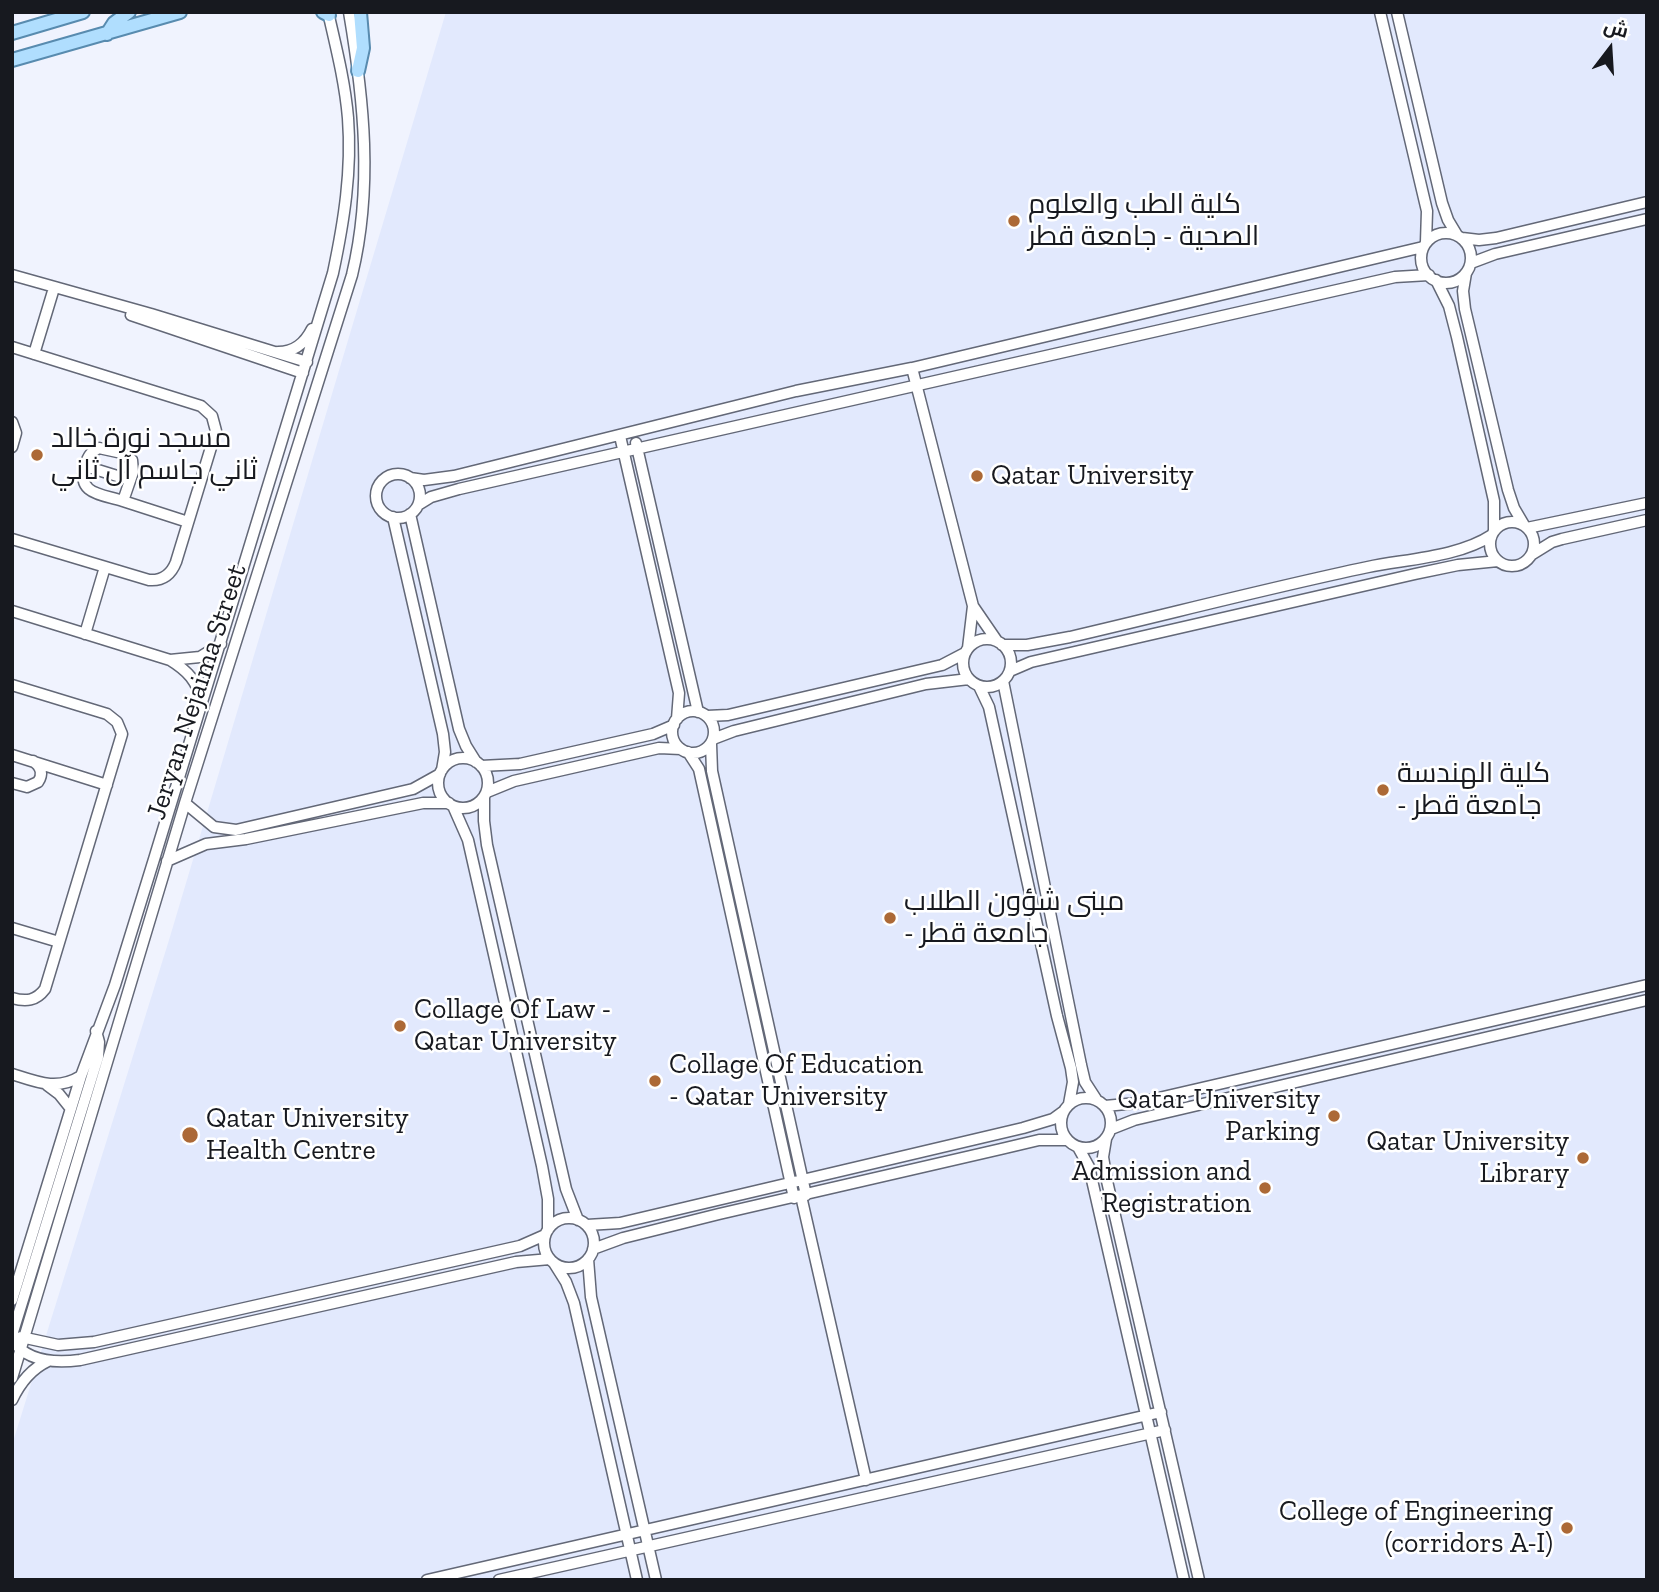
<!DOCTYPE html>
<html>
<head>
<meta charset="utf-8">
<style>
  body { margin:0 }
  #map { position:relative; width:1659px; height:1592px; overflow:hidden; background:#f0f3fe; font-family:"Zilla Slab",Cairo,serif }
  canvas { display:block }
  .frame { position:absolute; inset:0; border:14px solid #17191f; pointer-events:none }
  .north { position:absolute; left:1575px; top:14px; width:70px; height:70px; -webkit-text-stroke:5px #fff; paint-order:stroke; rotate:17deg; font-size:19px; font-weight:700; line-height:28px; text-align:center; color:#17191f }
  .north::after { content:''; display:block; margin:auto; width:24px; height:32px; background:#17191f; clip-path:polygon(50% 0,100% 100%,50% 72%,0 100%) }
</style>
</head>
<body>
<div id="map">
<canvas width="1659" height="1592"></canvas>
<div class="frame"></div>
<div class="north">ش</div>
</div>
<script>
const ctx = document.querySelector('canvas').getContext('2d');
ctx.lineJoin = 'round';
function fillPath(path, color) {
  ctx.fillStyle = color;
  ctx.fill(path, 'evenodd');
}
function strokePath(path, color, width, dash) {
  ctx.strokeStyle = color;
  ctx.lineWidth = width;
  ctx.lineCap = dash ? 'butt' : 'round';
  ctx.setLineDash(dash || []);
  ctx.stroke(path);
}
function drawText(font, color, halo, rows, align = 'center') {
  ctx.font = font + ' "Zilla Slab",Cairo,serif';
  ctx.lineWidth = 5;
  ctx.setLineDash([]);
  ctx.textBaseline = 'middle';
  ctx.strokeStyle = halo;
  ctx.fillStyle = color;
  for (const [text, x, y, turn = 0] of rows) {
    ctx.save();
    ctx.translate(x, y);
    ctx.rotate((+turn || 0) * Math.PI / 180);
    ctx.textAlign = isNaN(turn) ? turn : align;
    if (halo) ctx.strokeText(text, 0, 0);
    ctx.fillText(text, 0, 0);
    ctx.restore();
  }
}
fillPath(new Path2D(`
  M446,12H1647V1580H12V1445L169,940Z`), '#e2e9fd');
const minor = new Path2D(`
  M1380,12L1427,211L1426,242
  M1397,12L1442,203L1448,220L1457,235
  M1421 258a25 25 0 1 1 50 0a25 25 0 1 1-50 0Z
  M1462,238L1479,240L1496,238L1647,202
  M1471,263L1495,254L1647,219
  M1466,273L1463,291L1465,309L1508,490L1514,508L1524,525
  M12,275L151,314L307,362
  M1436,280L1449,306L1457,337L1494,501V531
  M131,315L303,373
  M12,347L201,406L212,416L216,431L176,562C171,575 162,581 149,580L12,539
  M278,352C295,352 305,343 312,329
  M34,354L54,288
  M912,368L973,606L968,648
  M12,422L16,433L12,447
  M620,436L679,693L677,719
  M636,443L698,712
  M99,448L122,453L132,460L133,472L123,501C102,494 76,495 85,465C88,457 90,452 99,448Z
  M85,466L130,480
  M376 496a22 22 0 1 1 44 0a22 22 0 1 1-44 0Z
  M410,478L424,480L454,476L796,391L912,368L1423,247
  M123,501L188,522
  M418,505L431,497L459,489L1395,277L1429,275
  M410,514L459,729L466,746L476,762
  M393,517L443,734L445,752L442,770
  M1490 544a22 22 0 1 1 44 0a22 22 0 1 1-44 0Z
  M1527,528L1647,503
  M1531,555L1552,542L1562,539L1647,520
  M973,606L997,641
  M12,611L170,660C188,671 197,681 202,702
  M85,634L105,567
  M963 663a24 24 0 1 1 48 0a24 24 0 1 1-48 0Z
  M1002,645H1027L1070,637C1169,614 1268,588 1368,567C1407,559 1459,557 1492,535
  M170,660L200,657L221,644
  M1010,671L1031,662L1415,574L1458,565L1498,561
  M1003,681L1081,1065L1085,1082L1096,1099
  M12,685L107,714L117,722L122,734L45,989C36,1001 26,1002 12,998
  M979,686L989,707L1057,1016L1071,1068L1073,1082L1069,1104
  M672 732a21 21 0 1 1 42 0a21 21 0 1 1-42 0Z
  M707,716L728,715L942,665L965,653
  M713,739L734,731L926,684L969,679
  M711,744L712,771L806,1195
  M688,752L699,769L794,1198
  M12,755L107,785
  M438 783a25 25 0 1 1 50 0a25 25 0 1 1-50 0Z
  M481,766L520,764L653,734L674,725
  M12,783L27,787L38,782C43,775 42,767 33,761
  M487,792L514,781L659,748L681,749
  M484,798V821L487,845L566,1189L578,1220
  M185,803L214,827L236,830L413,789L440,774
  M453,806L468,840L542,1166L548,1199V1230
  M167,861L206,844L246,839L423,803H449
  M12,928L59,942
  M12,1074C37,1082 57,1091 81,1076
  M47,1085L59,1094L71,1109
  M1061 1123a25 25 0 1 1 50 0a25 25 0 1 1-50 0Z
  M1105,1106L1137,1103L1647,985
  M1111,1129L1134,1120L1647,1000
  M1106,1139L1103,1157L1107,1181L1199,1580
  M1078,1147L1089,1167L1184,1580
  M801,1196L866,1480
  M544 1243a25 25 0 1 1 50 0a25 25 0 1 1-50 0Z
  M587,1225L620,1223L1023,1128L1053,1119L1064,1111
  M593,1249L623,1238L719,1214L1001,1149L1039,1140H1067
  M588,1259L591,1297L656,1580
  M554,1263L566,1282L574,1303L637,1580
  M12,1300L81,1076L115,985L155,856L333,273C344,221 352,171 348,118C345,82 336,47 328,12
  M12,1335L98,1057L99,1042L96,1031
  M21,1337L58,1345L94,1342L520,1246L545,1235
  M12,1340C27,1362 57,1363 80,1360L516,1262L550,1259
  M12,1378L185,803L352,275C373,188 364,100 349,12
  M12,1400C20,1383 31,1369 48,1361
  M427,1580L1161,1412
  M499,1580L1165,1430`);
const major = new Path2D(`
  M323,12L329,15
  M12,33L83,12
  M107,34L114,23L129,12
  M12,60L180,12
  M358,71L363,48L360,12`);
strokePath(minor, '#636877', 13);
strokePath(major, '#588baf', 16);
strokePath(minor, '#fff', 10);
strokePath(major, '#b0defe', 12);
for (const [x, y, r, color] of [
  [1014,221,7,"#ac6936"],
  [37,455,7,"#ac6936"],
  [977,476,7,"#ac6936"],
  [1383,790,7,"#ac6936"],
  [890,918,7,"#ac6936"],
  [400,1026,7,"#ac6936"],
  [655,1081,7,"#ac6936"],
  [1334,1116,7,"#ac6936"],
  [190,1135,9,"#ac6936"],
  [1583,1158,7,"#ac6936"],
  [1265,1188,7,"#ac6936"],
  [1567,1528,7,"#ac6936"]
]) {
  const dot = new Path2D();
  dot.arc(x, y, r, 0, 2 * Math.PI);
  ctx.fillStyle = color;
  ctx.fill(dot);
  strokePath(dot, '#fff', 2.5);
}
drawText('28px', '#17191f', '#fff', [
  ["كلية الطب والعلوم",1028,205],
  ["الصحية - جامعة قطر",1028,237],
  ["مسجد نورة خالد",51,439],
  ["ثاني جاسم آل ثاني",51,471],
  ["Qatar University",991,476],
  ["كلية الهندسة",1397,774],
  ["- جامعة قطر",1397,806],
  ["مبنى شؤون الطلاب",904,902],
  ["- جامعة قطر",904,934],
  ["Collage Of Law -",414,1010],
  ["Qatar University",414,1042],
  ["Collage Of Education",669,1065],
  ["- Qatar University",669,1097],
  ["Qatar University",1320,1100,"right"],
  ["Parking",1320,1132,"right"],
  ["Qatar University",206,1119],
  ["Health Centre",206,1151],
  ["Qatar University",1569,1142,"right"],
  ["Library",1569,1174,"right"],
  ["Admission and",1251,1172,"right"],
  ["Registration",1251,1204,"right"],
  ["College of Engineering",1553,1512,"right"],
  ["(corridors A-I)",1553,1544,"right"]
], 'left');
drawText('28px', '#17191f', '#fff', [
  ["Jeryan Nejaima Street",197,692,-72]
]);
</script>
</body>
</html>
